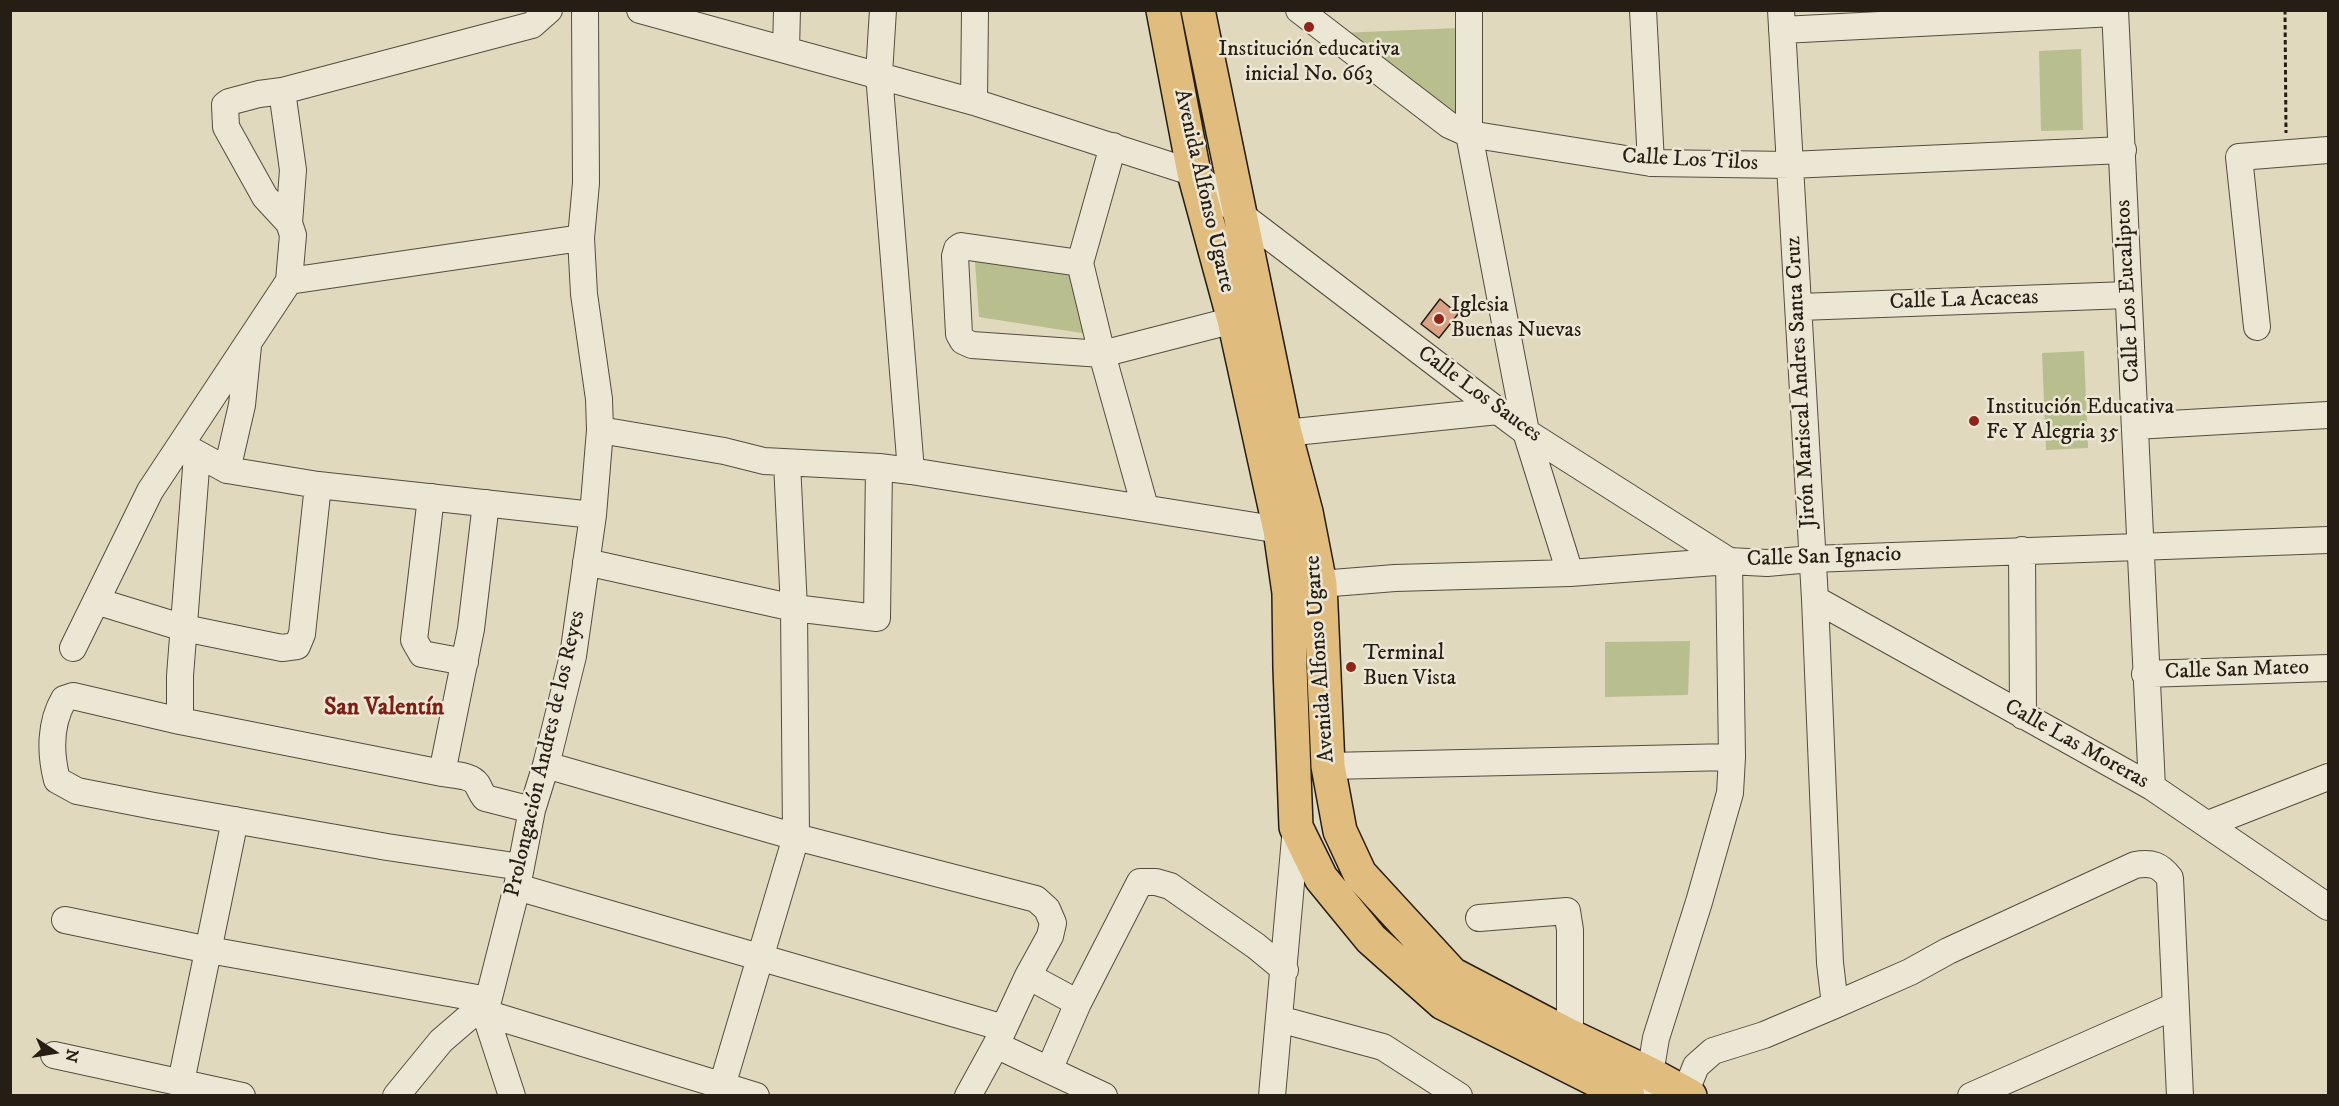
<!DOCTYPE html>
<html>
<head>
<meta charset="utf-8">
<style>
  body { margin:0 }
  #map { position:relative; width:2339px; height:1106px; overflow:hidden; background:#e1d9bd; font-family:"IM FELL DW Pica",serif }
  canvas { display:block }
  .frame { position:absolute; inset:0; border:12px solid #261d14; pointer-events:none }
  .north { position:absolute; left:24px; top:1022px; width:60px; height:60px; -webkit-text-stroke:4px #ece6d4; paint-order:stroke; rotate:102deg; font-size:16px; font-weight:700; line-height:24px; text-align:center; color:#261d14 }
  .north::after { content:''; display:block; margin:auto; width:21px; height:27px; background:#261d14; clip-path:polygon(50% 0,100% 100%,50% 72%,0 100%) }
</style>
</head>
<body>
<div id="map">
<canvas width="2339" height="1106"></canvas>
<div class="frame"></div>
<div class="north">N</div>
</div>
<script>
const ctx = document.querySelector('canvas').getContext('2d');
ctx.lineJoin = 'round';
function fillPath(path, color) {
  ctx.fillStyle = color;
  ctx.fill(path, 'evenodd');
}
function strokePath(path, color, width, dash) {
  ctx.strokeStyle = color;
  ctx.lineWidth = width;
  ctx.lineCap = dash ? 'butt' : 'round';
  ctx.setLineDash(dash || []);
  ctx.stroke(path);
}
function drawText(font, color, halo, rows, align = 'center') {
  ctx.font = font + ' "IM FELL DW Pica",serif';
  ctx.lineWidth = 5;
  ctx.setLineDash([]);
  ctx.textBaseline = 'middle';
  ctx.strokeStyle = halo;
  ctx.fillStyle = color;
  for (const [text, x, y, turn = 0] of rows) {
    ctx.save();
    ctx.translate(x, y);
    ctx.rotate((+turn || 0) * Math.PI / 180);
    ctx.textAlign = isNaN(turn) ? turn : align;
    if (halo) ctx.strokeText(text, 0, 0);
    ctx.fillText(text, 0, 0);
    ctx.restore();
  }
}
fillPath(new Path2D(`
  M1458,28L1460,119L1340,33Z
  M2081,49L2083,130L2041,131L2039,51Z
  M974,248L1072,273L1088,334L979,317Z
  M2084,351L2088,448L2046,450L2042,353Z
  M1690,641L1688,695L1605,697V642Z`), '#b8be8d');
const building = new Path2D(`
  M1440,299L1458,314L1439,338L1421,324Z`);
fillPath(building, '#d9a186');
strokePath(building, '#261d14', 1.5);
const minor = new Path2D(`
  M640,10L974,102L1194,173L1240,214L1498,411L1526,432L1729,561L1732,757L1730,793L1699,902L1656,1038L1650,1074L1641,1089
  M883,10L879,74L911,471
  M1299,10L1449,125L1469,134L1651,163L1790,165L2123,150
  M1469,10V134L1526,432L1570,573
  M1643,10L1651,163
  M1781,10L1815,599L1830,963L1835,1005
  M2115,10L2152,787
  M1782,30L2115,13
  M786,50L787,10
  M282,91L293,170L289,223
  M974,102L975,10
  M1113,146L1080,263L1102,354L1145,507
  M1080,263L961,246L957,249L955,256L959,334L963,341L972,345L1102,354L1234,320
  M289,281L581,238
  M1800,307L2128,295
  M2257,327L2239,157L2328,150
  M2135,426L2328,415
  M600,430L724,451L764,461L879,467L911,471L1280,530
  M1285,433L1498,411
  M185,447L227,470L318,485L593,515
  M197,455L180,676V721L73,696L64,699C50,723 50,753 57,780L77,791L154,806L387,847L521,867
  M227,470L242,405L248,346
  M431,497L414,640L422,654L465,662
  M486,503L471,629L442,773C453,775 471,775 477,784C480,789 481,793 485,798L532,810
  M2022,550L2023,716
  M586,562L794,608L877,618L879,467
  M1320,584L1395,578L1570,573L1729,561L1767,563L1811,559L2328,540
  M1815,599L2152,787L2328,907
  M96,601L184,628L282,648L297,646L302,634L318,485
  M73,648L150,491L289,281L293,235L289,223L265,197L226,127L225,105L229,102L259,94L282,91L532,25L549,10
  M2145,674L2328,668
  M180,721L442,773
  M546,765L796,837L1036,899L1047,909L1053,923L1050,936L1028,976L996,1045L968,1096
  M1328,766L1732,757
  M2208,824L2328,777
  M517,887L1004,1028
  M1479,918L1567,911L1570,930V1036
  M65,920L209,950L488,1000
  M1028,976L1078,1003
  M1279,1019L1383,1047L1459,1096
  M996,1045L1104,1096
  M54,1055L242,1096
  M1049,1070L1078,1003L1140,882H1156L1170,886L1256,946L1285,970
  M181,1082L235,820
  M396,1096L441,1041L470,1016L485,1013L756,1096
  M512,1096L485,1013L517,887L532,810L546,765L573,656L593,515L600,430L599,399L584,294L581,238L586,183L585,10
  M719,1096L796,837L794,608L787,463
  M1272,1096L1296,827
  M1684,1096L1696,1066L1713,1051L1764,1035L1835,1005L1910,972L1948,951L2135,865C2152,862 2160,865 2170,878L2180,1096
  M1971,1096L2175,1006`);
const major = new Path2D(`
  M1163,10L1194,173L1234,320L1280,530L1289,593L1290,668L1296,827L1321,878L1371,939L1443,1003L1628,1096
  M1198,10L1285,433L1306,512L1320,584L1328,766L1340,831L1360,874L1452,974L1570,1036L1650,1074L1690,1096`);
strokePath(minor, '#554c3e', 28);
strokePath(major, '#261d14', 36);
strokePath(new Path2D(`
  M2285,10L2286,133`), '#261d14', 3, [4.5, 3]);
strokePath(minor, '#ece6d4', 26);
strokePath(major, '#e0bc7e', 33);
for (const [x, y, r, color] of [
  [1309,27,6,"#8f2418"],
  [1439,319,6,"#8f2418"],
  [1974,421,6,"#8f2418"],
  [1351,667,6,"#8f2418"]
]) {
  const dot = new Path2D();
  dot.arc(x, y, r, 0, 2 * Math.PI);
  ctx.fillStyle = color;
  ctx.fill(dot);
  strokePath(dot, '#ece6d4', 2);
}
drawText('22px', '#261d14', '#ece6d4', [
  ["Institución educativa",1309,50,"center"],
  ["inicial No. 663",1309,75,"center"],
  ["Iglesia",1451,306],
  ["Buenas Nuevas",1451,331],
  ["Institución Educativa",1986,408],
  ["Fe Y Alegria 35",1986,433],
  ["Terminal",1363,654],
  ["Buen Vista",1363,679]
], 'left');
drawText('22px', '#261d14', '#ece6d4', [
  ["Calle Los Tilos",1690,161,3],
  ["Avenida Alfonso Ugarte",1203,191,77],
  ["Calle Los Eucaliptos",2129,291,-93],
  ["Calle La Acaceas",1964,301,-2],
  ["Jirón Mariscal Andres Santa Cruz",1802,382,-93],
  ["Calle Los Sauces",1479,395,36],
  ["Calle San Ignacio",1824,558,-2],
  ["Avenida Alfonso Ugarte",1321,659,-94],
  ["Calle San Mateo",2237,671,-2],
  ["Calle Las Moreras",2076,745,29],
  ["Prolongación Andres de los Reyes",546,754,-77]
]);
drawText('bold 24px', '#7a1f14', '#ece6d4', [
  ["San Valentín",384,709]
]);
</script>
</body>
</html>
